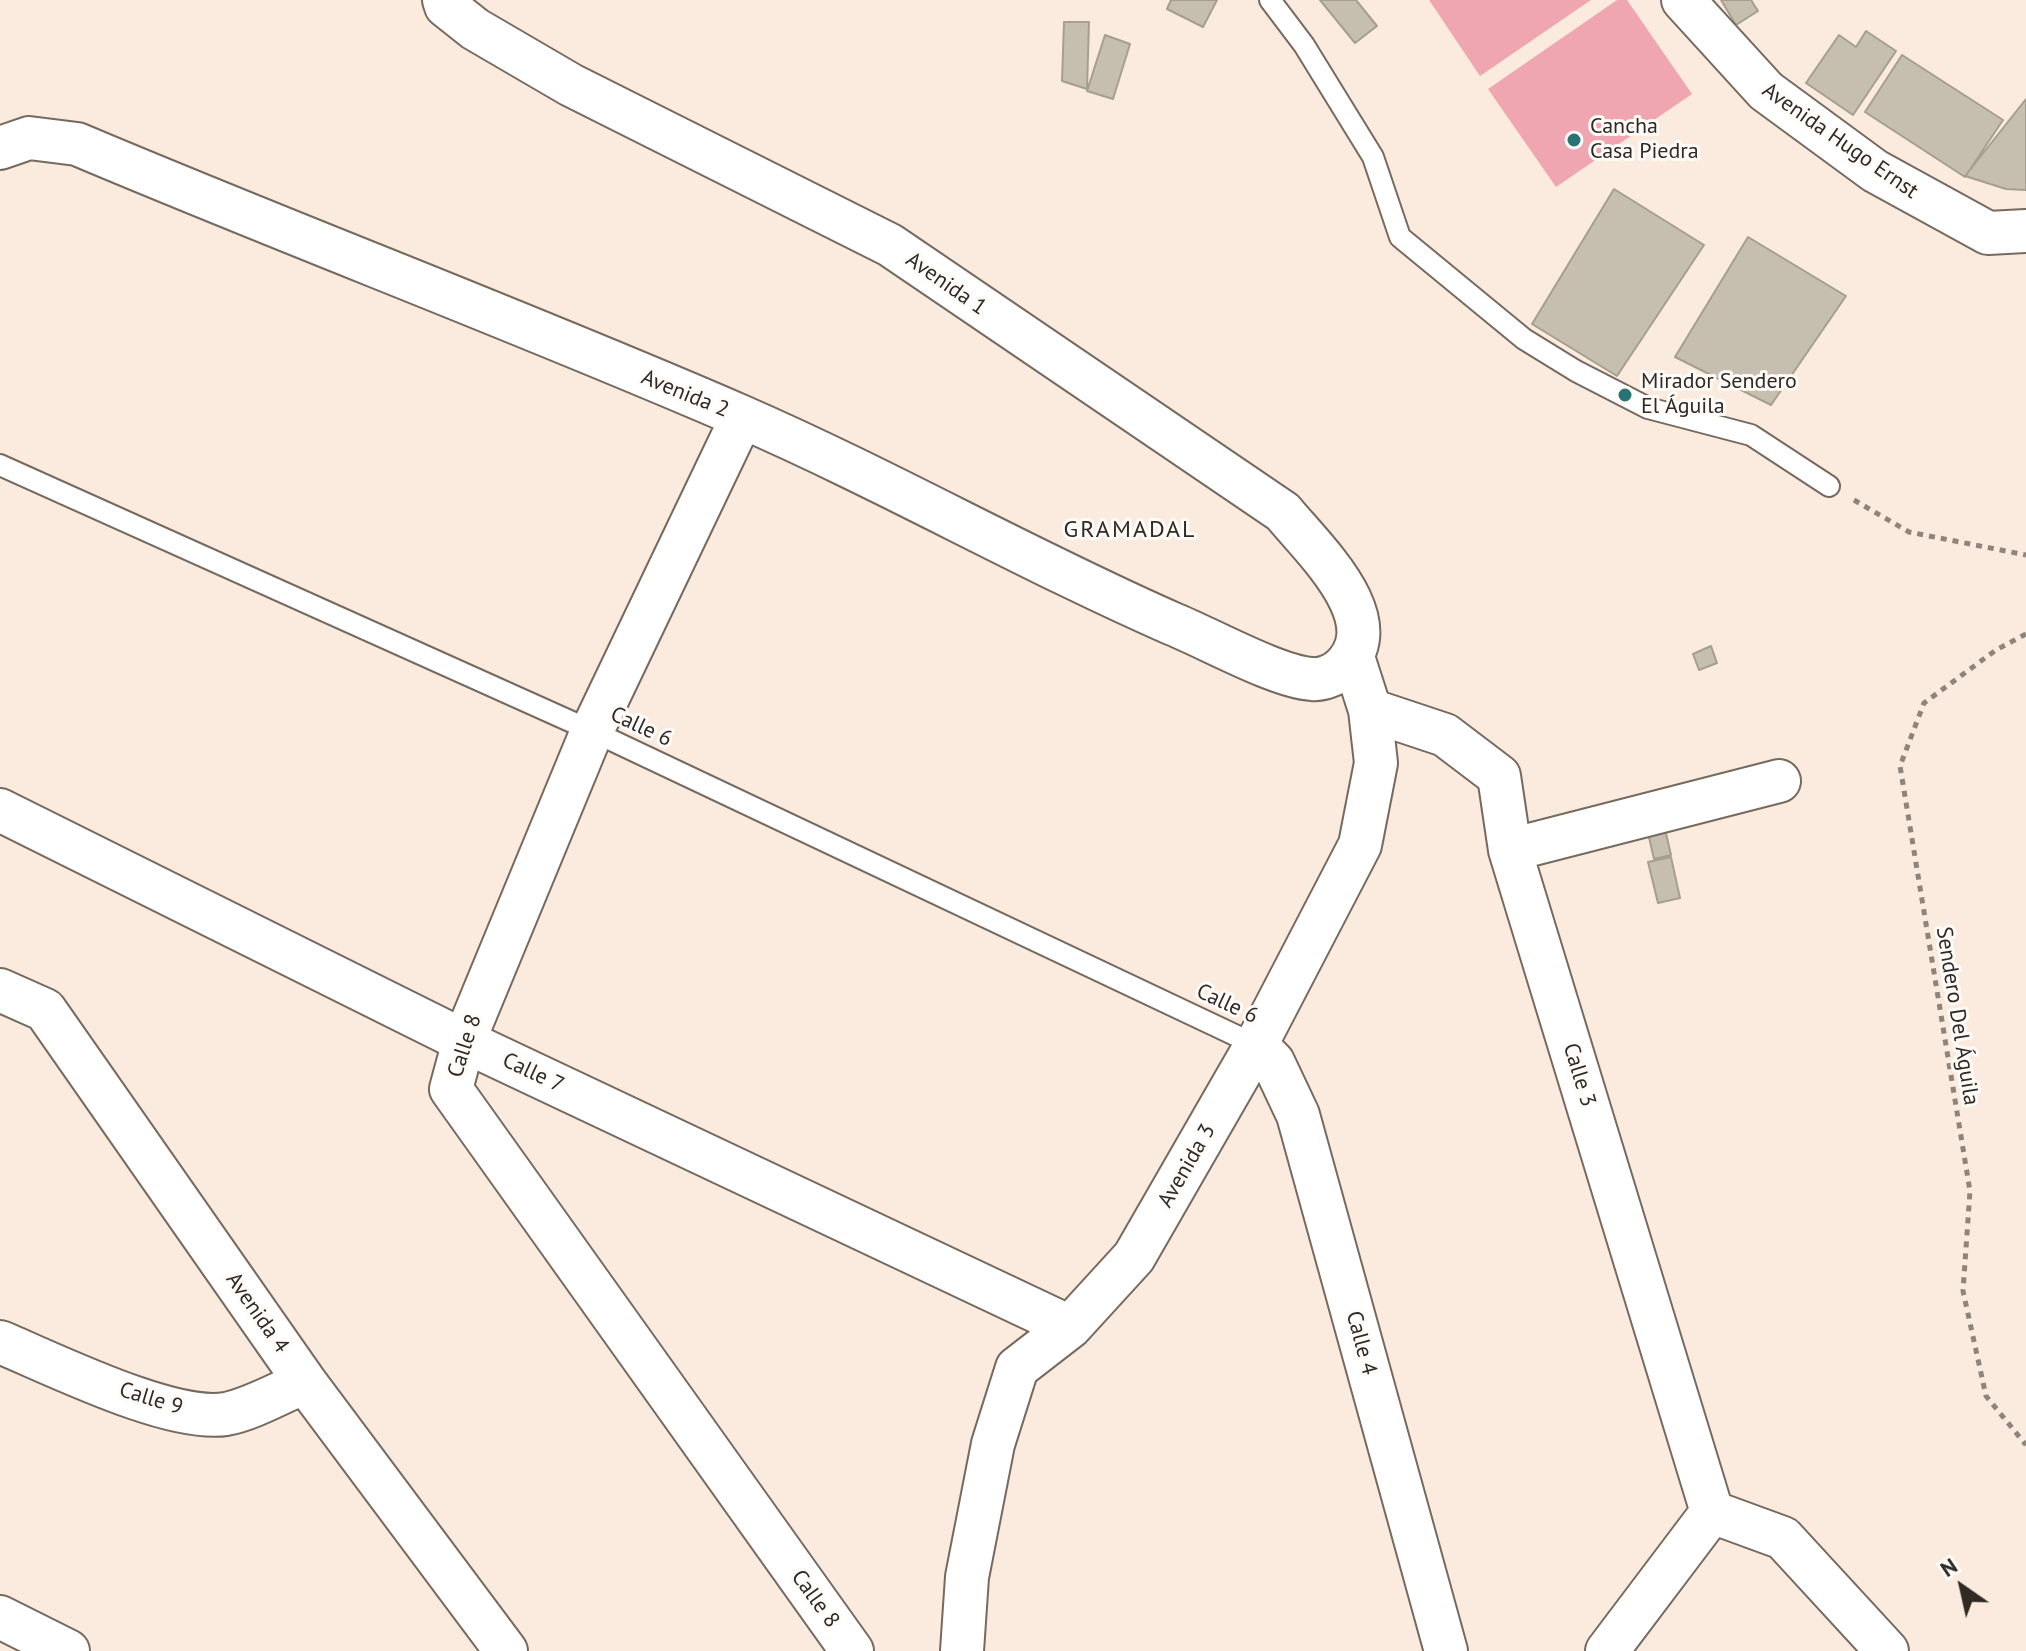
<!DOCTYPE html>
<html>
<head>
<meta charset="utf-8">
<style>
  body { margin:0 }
  #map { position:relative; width:2026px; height:1651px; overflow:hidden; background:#faebde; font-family:"PT Sans",sans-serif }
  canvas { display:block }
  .north { position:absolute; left:1922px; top:1547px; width:80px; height:80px; -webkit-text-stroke:6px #fefbf8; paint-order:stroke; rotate:326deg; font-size:22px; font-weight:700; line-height:32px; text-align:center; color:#302a25 }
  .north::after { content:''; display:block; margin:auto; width:28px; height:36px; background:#302a25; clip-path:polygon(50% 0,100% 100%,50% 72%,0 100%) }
</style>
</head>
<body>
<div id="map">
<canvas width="2026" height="1651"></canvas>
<div class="north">N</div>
</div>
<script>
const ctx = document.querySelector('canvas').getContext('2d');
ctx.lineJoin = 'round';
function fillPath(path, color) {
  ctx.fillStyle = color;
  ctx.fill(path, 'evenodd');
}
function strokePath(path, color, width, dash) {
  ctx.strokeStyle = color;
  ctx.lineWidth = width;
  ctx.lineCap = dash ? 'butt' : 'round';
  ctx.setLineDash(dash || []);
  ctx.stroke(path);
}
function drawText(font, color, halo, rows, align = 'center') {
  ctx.font = font + ' "PT Sans",sans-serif';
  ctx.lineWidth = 6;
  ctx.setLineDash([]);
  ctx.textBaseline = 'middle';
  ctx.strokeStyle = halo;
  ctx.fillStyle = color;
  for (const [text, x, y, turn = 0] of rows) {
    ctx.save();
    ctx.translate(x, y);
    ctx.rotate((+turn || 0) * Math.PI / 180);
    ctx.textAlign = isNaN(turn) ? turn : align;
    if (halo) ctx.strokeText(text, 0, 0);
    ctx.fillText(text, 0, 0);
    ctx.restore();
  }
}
fillPath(new Path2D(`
  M1429,0H1591L1480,76Z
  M1617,0H1627L1692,94L1556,187L1488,89Z`), '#efa6b0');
const building = new Path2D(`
  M1171,0H1217L1203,27L1167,9Z
  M1320,0H1356L1377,26L1355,43Z
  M1721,0H1751L1758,11L1736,25Z
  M1064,22H1089L1087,89L1062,81Z
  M1866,31L1896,51L1853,115L1806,83L1839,35L1856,47Z
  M1105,35L1130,44L1113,99L1087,91Z
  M1902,55L2003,120L1965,177L1865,112Z
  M2026,99V190L2006,189L1965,176Z
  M1614,189L1704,245L1617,376L1532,324Z
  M1748,237L1846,296L1771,405L1675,357Z
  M1711,646L1717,663L1699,670L1693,654Z
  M1665,829L1671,855L1654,859L1648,833Z
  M1671,857L1680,898L1658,903L1648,862Z`);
fillPath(building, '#c6bfaf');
strokePath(building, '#a59f8f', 2);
const service = new Path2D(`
  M1270,0L1304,45L1373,157L1400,237L1524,339L1576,371L1648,408L1751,435L1829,486
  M0,465L592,731L1256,1045`);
const minor = new Path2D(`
  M1683,0L1766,91L1875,171L1988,233L2026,231
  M0,148L29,138L77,144C297,237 521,321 740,416C887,480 1027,560 1173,624C1208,638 1277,677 1312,679C1322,680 1334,675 1341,669C1393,622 1315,551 1283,512L890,245L571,85L475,29L446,6L444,0
  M742,417L592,731L464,1041L451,1089L852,1651
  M1370,710L1445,735L1499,776L1510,850L1712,1512
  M0,810L464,1041L1070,1327
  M1510,850L1779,781
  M0,990L45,1010L305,1382L506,1651
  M1256,1045L1273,1062L1298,1115L1446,1651
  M0,1342C53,1364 171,1423 226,1414C252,1409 281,1392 305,1382
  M1712,1512L1783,1538L1887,1651
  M0,1617L68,1651
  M962,1651L967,1577L993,1444L1017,1368L1070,1327L1134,1257L1256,1045L1360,845L1376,763L1370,710L1353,657
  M1607,1651L1712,1512`);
strokePath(service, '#76695e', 24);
strokePath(minor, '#76695e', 46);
strokePath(new Path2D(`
  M1854,500L1909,532L2026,555
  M2026,634L1996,650L1924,703L1900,766L1970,1191L1963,1291L1986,1396L2026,1445`), '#8e847b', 5, [6, 6]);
strokePath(service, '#fff', 20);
strokePath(minor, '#fff', 42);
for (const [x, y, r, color] of [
  [1574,140,8,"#287374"],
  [1625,395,8,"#287374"]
]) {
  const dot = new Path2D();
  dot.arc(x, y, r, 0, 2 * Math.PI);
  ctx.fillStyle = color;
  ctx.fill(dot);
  strokePath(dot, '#fefbf8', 3);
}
drawText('22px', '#302a25', '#fefbf8', [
  ["Cancha",1590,127],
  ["Casa Piedra",1590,152],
  ["Mirador Sendero",1641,382],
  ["El Águila",1641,407]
], 'left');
drawText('22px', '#302a25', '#fefbf8', [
  ["Avenida Hugo Ernst",1840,141,35],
  ["Avenida 1",946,284,35],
  ["Avenida 2",685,394,22],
  ["Calle 6",641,727,25],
  ["Calle 6",1227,1004,25],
  ["Sendero Del Águila",1957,1016,81],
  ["Calle 8",465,1046,-72],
  ["Calle 7",533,1073,25],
  ["Calle 3",1579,1075,73],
  ["Avenida 3",1187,1166,-60],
  ["Avenida 4",257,1313,55],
  ["Calle 4",1361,1343,75],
  ["Calle 9",151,1399,17],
  ["Calle 8",815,1599,54]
]);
ctx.letterSpacing = '2px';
drawText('24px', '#302a25', '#fefbf8', [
  ["GRAMADAL",1130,530]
]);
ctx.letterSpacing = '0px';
</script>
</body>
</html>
